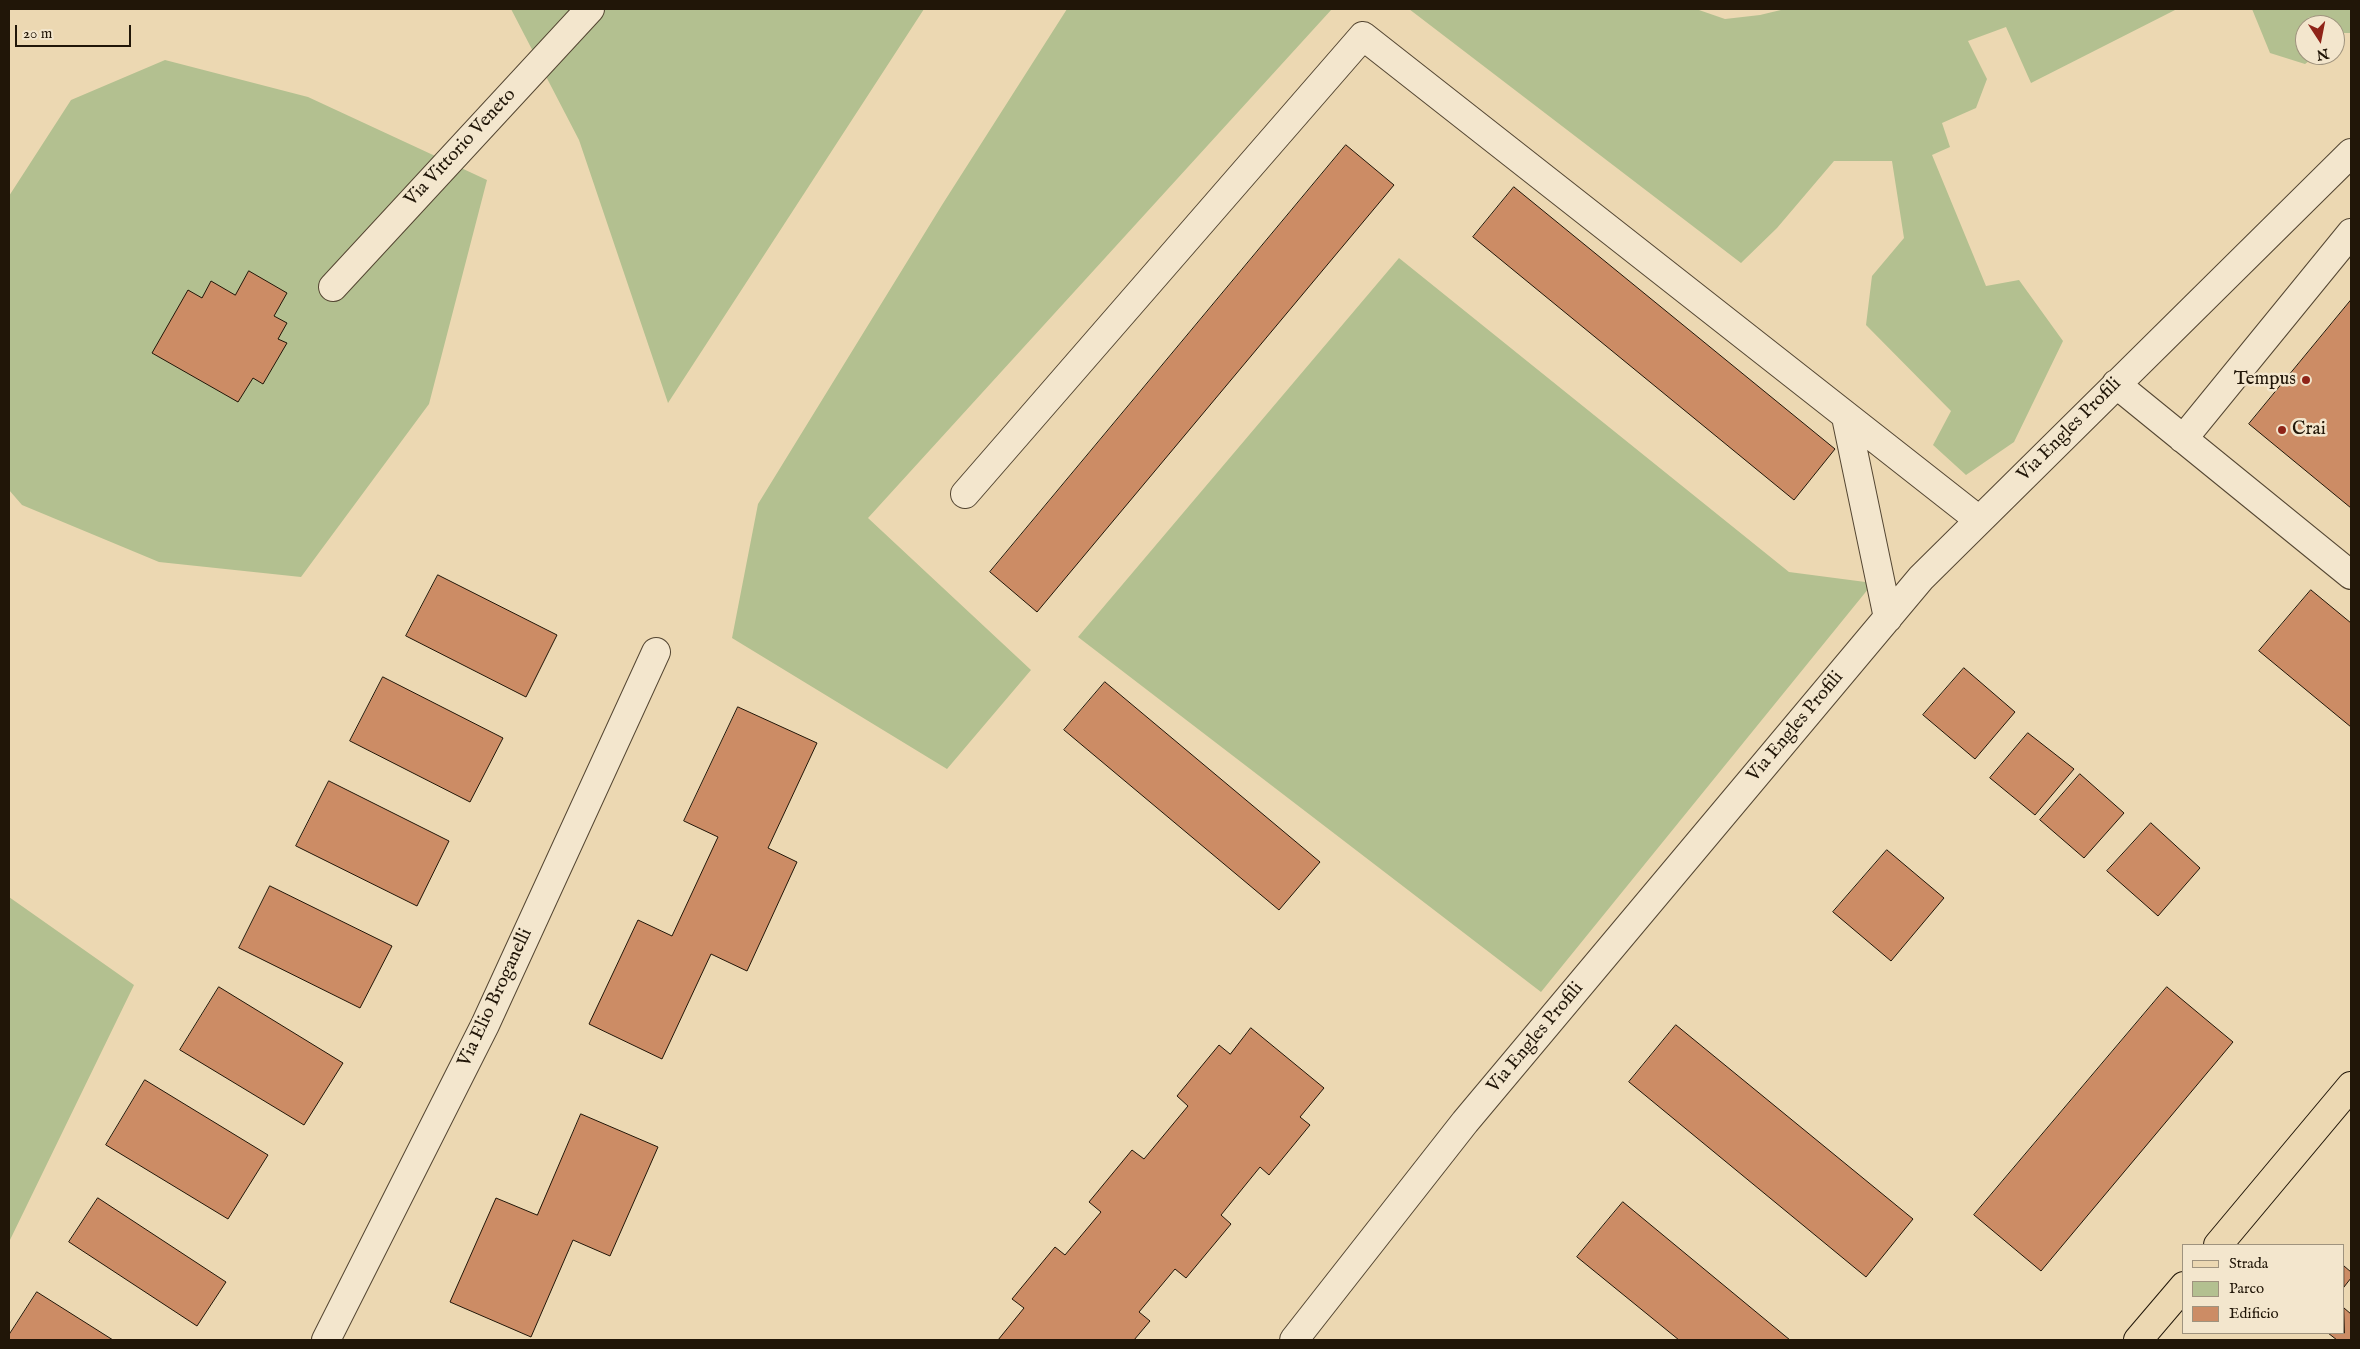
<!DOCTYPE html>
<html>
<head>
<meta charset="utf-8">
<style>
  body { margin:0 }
  #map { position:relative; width:2360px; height:1349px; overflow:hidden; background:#ecd8b2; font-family:"IM FELL English",serif }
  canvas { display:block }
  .frame { position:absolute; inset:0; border:10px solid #211608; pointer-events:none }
  .legend { position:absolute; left:2182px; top:1244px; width:162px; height:90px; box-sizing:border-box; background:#f3e6cd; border:1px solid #9f937e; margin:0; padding:6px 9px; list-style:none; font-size:15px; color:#211608 }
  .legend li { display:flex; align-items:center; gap:10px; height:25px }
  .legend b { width:25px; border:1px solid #9f937e }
  .north { position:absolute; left:2295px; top:15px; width:50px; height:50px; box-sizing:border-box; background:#f3e6cd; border:1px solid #9f937e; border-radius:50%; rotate:169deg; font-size:14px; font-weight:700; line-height:20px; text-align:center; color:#211608 }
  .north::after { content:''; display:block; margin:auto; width:18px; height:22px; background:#8f2418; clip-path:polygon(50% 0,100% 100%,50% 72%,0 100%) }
  .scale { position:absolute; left:15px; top:25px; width:116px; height:22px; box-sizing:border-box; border:2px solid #211608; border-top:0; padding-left:6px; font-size:15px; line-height:18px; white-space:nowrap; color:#211608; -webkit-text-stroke:4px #f3e6cd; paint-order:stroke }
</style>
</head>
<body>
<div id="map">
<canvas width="2360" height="1349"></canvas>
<div class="frame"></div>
<ul class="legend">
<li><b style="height:6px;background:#ecd8b2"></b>Strada</li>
<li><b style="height:14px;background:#b3c090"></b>Parco</li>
<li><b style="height:14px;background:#cc8c65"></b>Edificio</li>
</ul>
<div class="north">N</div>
<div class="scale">20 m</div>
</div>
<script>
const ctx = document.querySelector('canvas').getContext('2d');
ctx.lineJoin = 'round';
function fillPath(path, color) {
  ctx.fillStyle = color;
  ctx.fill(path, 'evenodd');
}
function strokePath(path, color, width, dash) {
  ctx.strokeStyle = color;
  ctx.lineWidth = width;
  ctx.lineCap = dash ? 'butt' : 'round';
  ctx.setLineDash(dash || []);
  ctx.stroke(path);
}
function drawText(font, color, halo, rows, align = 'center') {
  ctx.font = font + ' "IM FELL English",serif';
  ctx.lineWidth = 5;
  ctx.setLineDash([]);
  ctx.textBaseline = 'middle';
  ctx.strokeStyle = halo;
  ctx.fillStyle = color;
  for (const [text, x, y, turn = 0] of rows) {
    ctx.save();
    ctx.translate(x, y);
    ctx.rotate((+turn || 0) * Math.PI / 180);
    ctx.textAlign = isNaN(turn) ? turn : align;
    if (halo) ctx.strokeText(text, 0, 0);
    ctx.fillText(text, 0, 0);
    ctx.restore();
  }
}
fillPath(new Path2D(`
  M511,9H924L668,403L579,140Z
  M1067,9H1332L868,518L1031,670L947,769L732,638L758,504L942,205Z
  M1409,9H1696L1725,19L1760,15L1785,9H2177L2031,83L2006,27L1968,41L1987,79L1976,108L1942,123L1950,147L1932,155L1986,286L2019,280L2063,341L2014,442L1966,475L1933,445L1951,411L1866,325L1872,276L1904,238L1892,161H1834L1777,228L1741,263Z
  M2252,9H2351V33H2343L2335,40V25H2305V55H2317L2305,64L2270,53Z
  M165,60L308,97L487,180L429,404L301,577L159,562L22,505L9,490V196L71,100Z
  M1399,258L1789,572L1873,583L1541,992L1078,637Z
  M9,897L134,985L9,1242Z`), '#b3c090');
const building = new Path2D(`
  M1346,145L1394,185L1037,612L990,572Z
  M1514,187L1835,449L1794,500L1473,237Z
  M249,271L287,293L274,316L287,323L278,339L287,343L263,384L253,378L238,402L152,353L188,290L202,298L211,281L235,295Z
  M2351,300V508L2249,424Z
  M438,575L557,635L526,697L406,636Z
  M2311,590L2351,623V727L2259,651Z
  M1964,668L2015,712L1975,759L1923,715Z
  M383,677L503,738L470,802L350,741Z
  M1105,682L1320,862L1279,910L1064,730Z
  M738,707L817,743L768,848L797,862L747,971L711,954L662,1059L589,1024L638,920L672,936L718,837L684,821Z
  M2028,733L2074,769L2035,815L1990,778Z
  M2080,774L2124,813L2084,858L2040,820Z
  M329,781L449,841L417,906L296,846Z
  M2151,823L2200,868L2158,916L2107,871Z
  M1887,850L1944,898L1891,961L1833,912Z
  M270,886L392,946L360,1008L239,948Z
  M219,987L343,1063L304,1125L180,1050Z
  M2167,987L2233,1042L2041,1271L1974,1215Z
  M1676,1025L1913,1219L1866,1277L1629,1082Z
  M1251,1028L1324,1088L1300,1117L1310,1125L1269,1175L1260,1167L1221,1215L1231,1224L1186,1278L1175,1269L1139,1312L1150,1321L1134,1340H998L1024,1308L1012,1299L1055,1247L1065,1255L1101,1212L1089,1202L1132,1150L1144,1159L1188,1106L1177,1096L1219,1045L1230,1054Z
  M145,1080L268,1155L228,1219L106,1145Z
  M581,1114L658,1147L610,1256L573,1240L531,1337L450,1302L496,1198L537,1215Z
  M98,1198L226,1282L197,1326L69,1242Z
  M1623,1202L1790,1340H1679L1577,1257Z
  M2344,1266L2351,1272V1278L2344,1287Z
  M37,1292L113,1340H9V1335Z
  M2344,1308L2351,1314V1340H2337L2328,1333H2344Z`);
fillPath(building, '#cc8c65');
strokePath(building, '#211608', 1);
const minor = new Path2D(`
  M333,287L590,9
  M2116,384L2351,575
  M1846,417L1888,618
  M2183,439L2351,233
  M965,494L1363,36L1979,520
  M326,1340L485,1025L656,652
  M1294,1340L1465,1122L1921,578L2351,153`);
const major = new Path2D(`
  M2218,1245L2351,1086
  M2138,1340L2184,1286`);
strokePath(minor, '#544632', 30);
strokePath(major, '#211608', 30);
strokePath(minor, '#f3e6cd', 28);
strokePath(major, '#ecd8b2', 28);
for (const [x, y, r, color] of [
  [2306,380,5,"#8f2418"],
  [2282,430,5,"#8f2418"]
]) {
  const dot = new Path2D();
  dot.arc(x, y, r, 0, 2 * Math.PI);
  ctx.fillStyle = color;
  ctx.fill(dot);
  strokePath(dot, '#f3e6cd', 2);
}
drawText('19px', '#211608', '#f3e6cd', [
  ["Via Vittorio Veneto",461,148,-47],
  ["Via Engles Profili",2070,430,-45],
  ["Via Engles Profili",1796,727,-50],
  ["Via Elio Broganelli",496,998,-65],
  ["Via Engles Profili",1536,1038,-50]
]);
drawText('19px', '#211608', '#f3e6cd', [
  ["Tempus",2296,380],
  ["Crai",2292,430,"left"]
], 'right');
</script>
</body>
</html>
